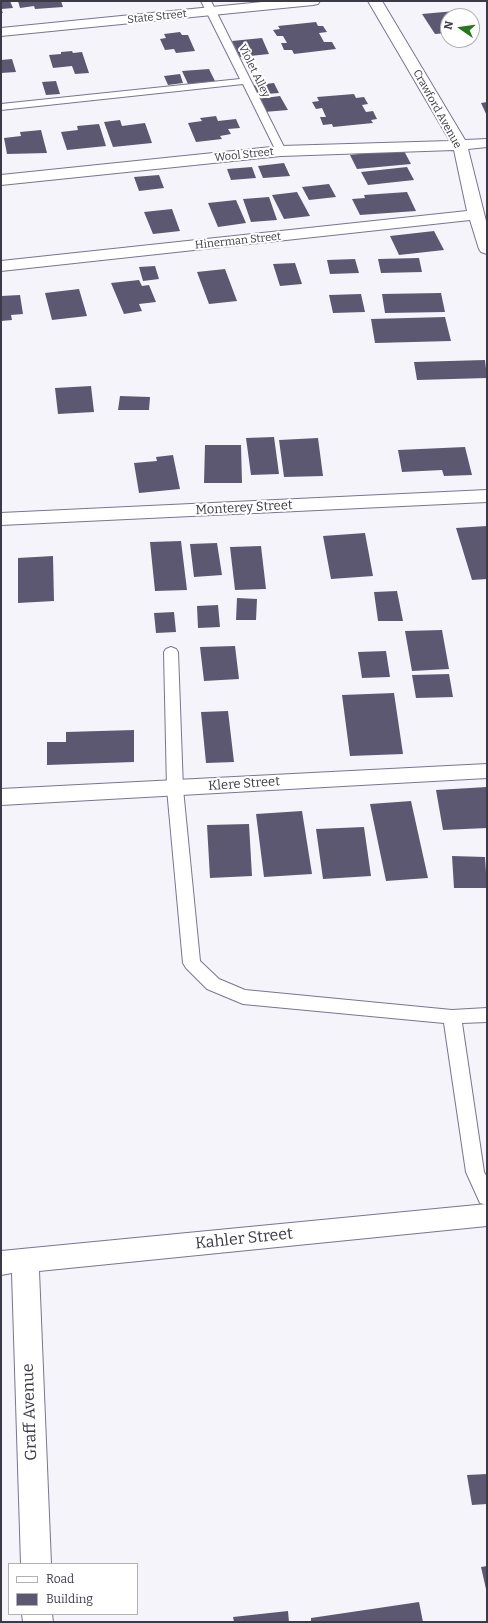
<!DOCTYPE html>
<html>
<head>
<meta charset="utf-8">
<style>
  body { margin:0 }
  #map { position:relative; width:488px; height:1623px; overflow:hidden; background:#f5f4fa; font-family:Bitter,serif }
  canvas { display:block }
  .frame { position:absolute; inset:0; border:2px solid #3c3a46; pointer-events:none }
  .legend { position:absolute; left:8px; top:1563px; width:130px; height:52px; box-sizing:border-box; background:#fff; border:1px solid #b1b0b5; margin:0; padding:5px 7px; list-style:none; font-size:12px; color:#3c3a46 }
  .legend li { display:flex; align-items:center; gap:8px; height:20px }
  .legend b { width:20px; border:1px solid #b1b0b5 }
  .north { position:absolute; left:440px; top:8px; width:40px; height:40px; box-sizing:border-box; background:#fff; border:1px solid #b1b0b5; border-radius:50%; rotate:283deg; font-size:11px; font-weight:700; line-height:16px; text-align:center; color:#3c3a46 }
  .north::after { content:''; display:block; margin:auto; width:14px; height:18px; background:#277720; clip-path:polygon(50% 0,100% 100%,50% 72%,0 100%) }
</style>
</head>
<body>
<div id="map">
<canvas width="488" height="1623"></canvas>
<div class="frame"></div>
<ul class="legend">
<li><b style="height:5px;background:#fff"></b>Road</li>
<li><b style="height:11px;background:#5c5872"></b>Building</li>
</ul>
<div class="north">N</div>
</div>
<script>
const ctx = document.querySelector('canvas').getContext('2d');
ctx.lineJoin = 'round';
function fillPath(path, color) {
  ctx.fillStyle = color;
  ctx.fill(path, 'evenodd');
}
function strokePath(path, color, width, dash) {
  ctx.strokeStyle = color;
  ctx.lineWidth = width;
  ctx.lineCap = dash ? 'butt' : 'round';
  ctx.setLineDash(dash || []);
  ctx.stroke(path);
}
function drawText(font, color, halo, rows, align = 'center') {
  ctx.font = font + ' Bitter,serif';
  ctx.lineWidth = 4;
  ctx.setLineDash([]);
  ctx.textBaseline = 'middle';
  ctx.strokeStyle = halo;
  ctx.fillStyle = color;
  for (const [text, x, y, turn = 0] of rows) {
    ctx.save();
    ctx.translate(x, y);
    ctx.rotate((+turn || 0) * Math.PI / 180);
    ctx.textAlign = isNaN(turn) ? turn : align;
    if (halo) ctx.strokeText(text, 0, 0);
    ctx.fillText(text, 0, 0);
    ctx.restore();
  }
}
fillPath(new Path2D(`
  M1,1H10L13,8L1,9L3,13H1Z
  M18,1H61L63,7L35,9L34,6L20,8Z
  M466,10L470,16H448V33L435,34L422,14Z
  M472,18L480,29L472,30Z
  M316,22L318,26H323L327,32L319,33L324,42H332L336,49L294,54L292,50H284L281,43H287L283,36H277L273,30L280,29L278,26Z
  M180,32L182,35H188L195,51L176,53L174,49L165,50L160,39L166,38L164,34Z
  M262,38L269,54L240,57L232,41Z
  M72,51L73,53L82,52L89,73L75,74L72,66L53,68L49,55L61,54V52Z
  M12,59L16,72L1,73V60Z
  M209,69L215,81L188,84L182,71Z
  M180,74L183,83L168,85L164,76Z
  M56,81L60,94L46,95L42,82Z
  M274,83L279,93L253,95L248,86Z
  M354,94L356,98L364,97L368,104L362,105L366,112L373,111L377,119L371,120L373,123L333,127L332,124L323,125L320,117H326L322,108L316,109L312,102L319,101L317,97Z
  M280,96L288,110L264,112L257,99Z
  M487,102V116L481,103Z
  M216,116L218,121L236,119L240,128L228,129L231,134L220,136L222,139L196,142L188,123L202,121L200,118Z
  M120,120L122,126L145,123L152,143L113,147L104,122Z
  M99,124L106,146L67,150L61,132L78,130L77,126Z
  M41,130L47,153L7,154L4,138L21,136L20,132Z
  M403,149L411,164L357,169L350,155Z
  M284,163L290,176L263,178L258,166Z
  M252,167L256,178L231,180L227,169Z
  M407,167L414,180L368,185L361,172Z
  M159,175L164,188L139,191L134,177Z
  M329,184L336,197L309,200L302,187Z
  M297,192L310,216L284,219L272,195Z
  M407,192L416,211L360,215L352,199L365,198L364,195Z
  M269,197L277,220L251,222L243,199Z
  M236,200L246,223L218,227L208,203Z
  M172,209L180,231L153,234L144,212Z
  M434,231L444,250L399,255L390,236Z
  M419,258L422,272L381,273L378,259Z
  M355,259L359,273L330,274L327,260Z
  M295,263L302,284L280,286L273,264Z
  M155,266L159,279L143,281L139,267Z
  M225,269L237,301L209,304L197,272Z
  M139,280L142,286L149,285L156,302L139,304L142,311L124,314L111,283Z
  M79,289L87,316L52,320L45,293Z
  M441,293L445,312L385,313L382,294Z
  M361,294L365,312L333,313L329,295Z
  M20,295L23,314L11,315L12,320L1,321V296Z
  M445,317L451,341L375,343L371,319Z
  M485,360L487,378L417,380L414,362Z
  M91,386L94,412L58,414L55,388Z
  M120,396L150,397L149,410H118Z
  M274,437L279,474L251,475L246,438Z
  M318,438L323,476L284,477L279,440Z
  M205,445H241L242,483H204Z
  M465,447L472,475L444,476L442,470L402,472L398,450Z
  M173,455L180,489L139,493L134,463L157,461L156,457Z
  M487,526V579L472,580L456,528Z
  M365,533L373,576L331,579L323,536Z
  M181,541L187,590L155,591L150,542Z
  M217,543L222,575L194,577L190,544Z
  M261,546L266,589L235,590L230,547Z
  M53,556L54,601L18,603V558Z
  M397,591L403,621H378L374,592Z
  M237,598L257,599L256,620H236Z
  M218,605L220,627L198,628L197,606Z
  M174,612L176,632L156,633L154,613Z
  M442,630L449,669L412,671L405,631Z
  M235,646L239,679L204,681L200,647Z
  M386,651L390,677L362,678L358,652Z
  M449,674L453,697L416,698L412,675Z
  M394,693L403,754L350,756L342,695Z
  M228,711L234,762L206,763L201,712Z
  M134,730V762L47,765V742H66V732Z
  M487,787V828L443,830L436,790Z
  M411,801L428,878L386,881L370,804Z
  M302,811L312,874L264,877L256,814Z
  M249,824L252,876L210,878L207,825Z
  M364,827L371,876L323,879L316,829Z
  M452,856L485,857L487,888H454Z
  M487,1474V1504L472,1505L467,1475Z
  M487,1566V1589H486L481,1567Z
  M419,1602L423,1622H311V1618Z
  M288,1611L289,1622H234L233,1617Z`), '#5c5872');
const service = new Path2D(`
  M201,1H211L286,151L285,153H277L276,151L243,84L1,110V104L240,79Z
  M171,647L176,649L178,652L183,789L200,961L219,979L245,990L452,1010L487,1008V1022L462,1023L484,1172L487,1177V1205L480,1203L466,1172L444,1023L243,1004L207,989L186,968L183,963L167,789L164,652L166,649Z`);
const minor = new Path2D(`
  M272,1H320L318,4L313,5L1,36V28Z
  M368,1H382L465,140L487,139V147L468,149L487,225V254L481,252L479,249L470,220L1,271V261L467,211L454,150L281,156L1,185V175L281,146L450,141Z
  M487,490V502L1,525V513Z
  M487,764V778L1,805V789Z
  M487,1204V1226L39,1271L51,1564H21L12,1273L1,1275V1251Z
  M22,1614H52L53,1622H23Z`);
strokePath(service, '#797590', 2);
strokePath(minor, '#797590', 2);
fillPath(service, '#fff');
fillPath(minor, '#fff');
drawText('11px', '#3c3a46', '#fff', [
  ["State Street",157,17,-6],
  ["Violet Alley",254,71,64],
  ["Crawford Avenue",437,109,61],
  ["Wool Street",244,155,-6],
  ["Hinerman Street",238,241,-6]
]);
drawText('13px', '#3c3a46', '#fff', [
  ["Monterey Street",244,508,-3],
  ["Klere Street",244,784,-4]
]);
drawText('16px', '#3c3a46', '#fff', [
  ["Kahler Street",244,1239,-6],
  ["Graff Avenue",30,1412,-92]
]);
</script>
</body>
</html>
